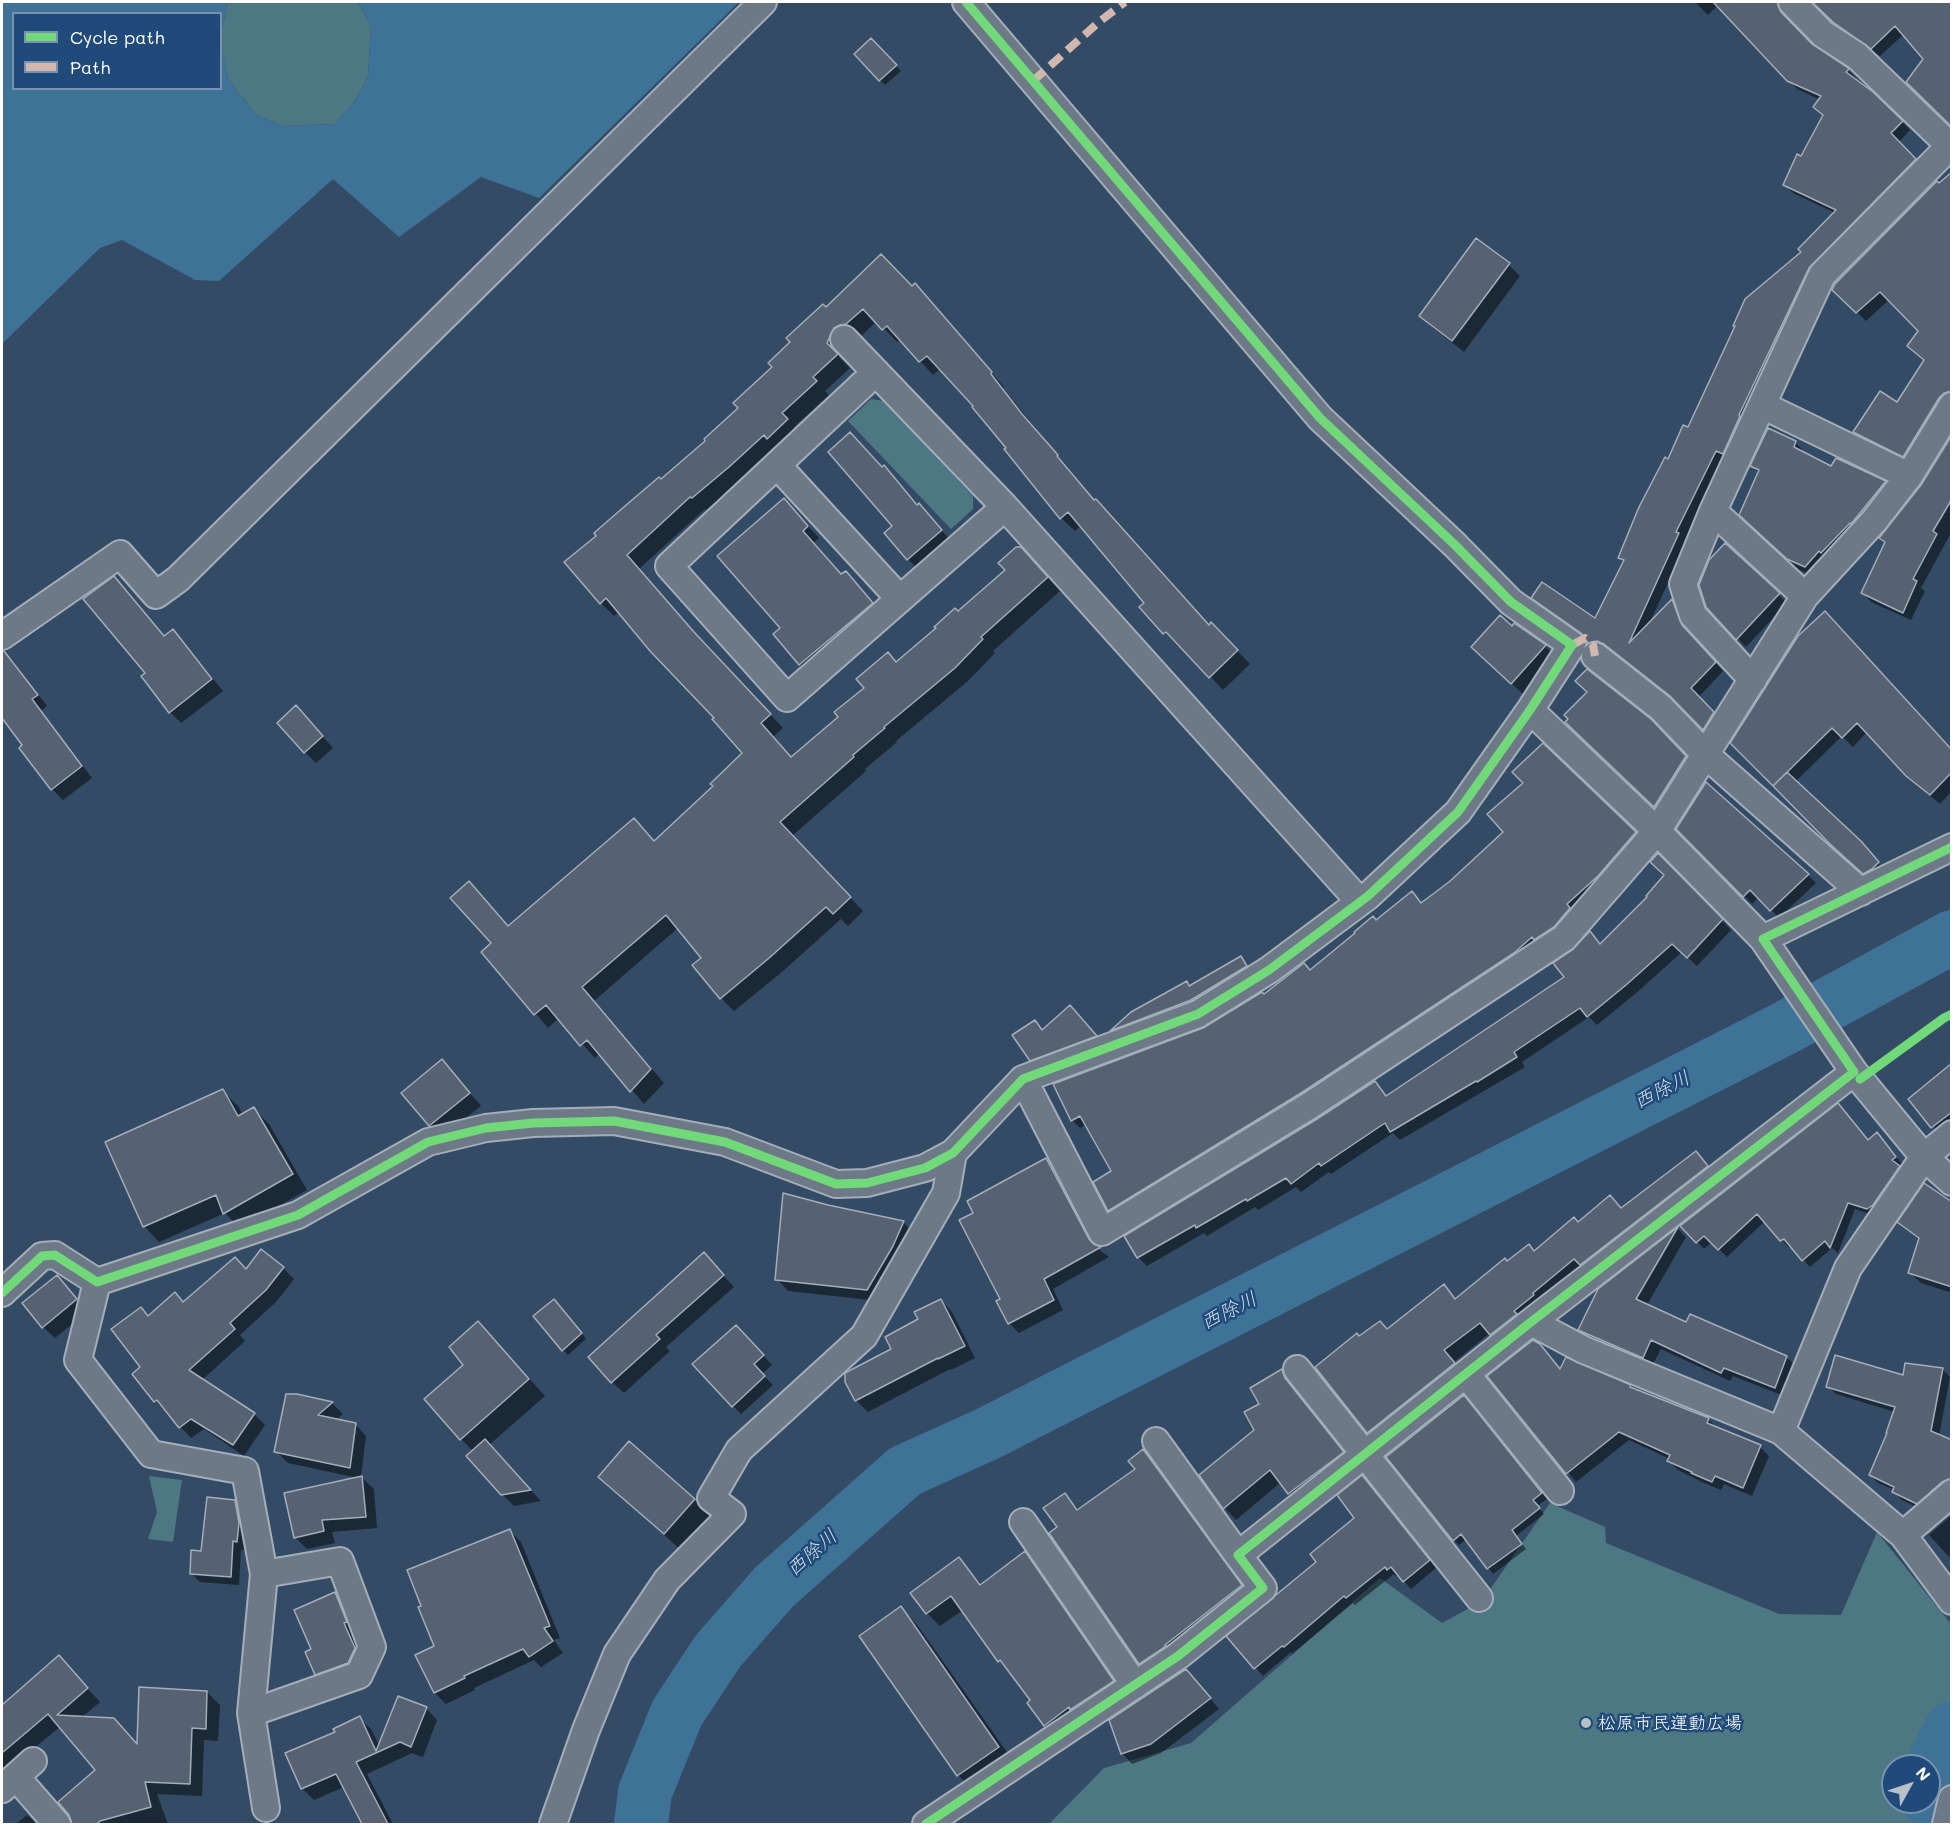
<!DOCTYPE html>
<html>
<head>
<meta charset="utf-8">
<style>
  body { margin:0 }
  #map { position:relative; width:1953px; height:1826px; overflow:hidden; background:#344b65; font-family:Mali,sans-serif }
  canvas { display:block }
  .frame { position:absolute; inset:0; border:3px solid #fff; pointer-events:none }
  .legend { position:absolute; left:12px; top:12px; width:210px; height:78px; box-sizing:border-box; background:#1f4a7a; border:2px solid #7992af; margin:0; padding:8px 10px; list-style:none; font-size:18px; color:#fff }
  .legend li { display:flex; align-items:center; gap:12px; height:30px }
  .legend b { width:30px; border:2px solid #7992af }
  .north { position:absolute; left:1881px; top:1754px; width:60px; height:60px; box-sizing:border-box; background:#1f4a7a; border:2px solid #7992af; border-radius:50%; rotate:50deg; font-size:16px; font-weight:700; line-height:24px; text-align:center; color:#fff }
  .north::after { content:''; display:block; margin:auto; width:21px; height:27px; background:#b8c0c9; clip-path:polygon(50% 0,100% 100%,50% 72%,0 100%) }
</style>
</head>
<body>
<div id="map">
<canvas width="1953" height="1826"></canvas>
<div class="frame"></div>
<ul class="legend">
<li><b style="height:8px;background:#71d979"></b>Cycle path</li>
<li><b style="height:8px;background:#d1b7ad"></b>Path</li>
</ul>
<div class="north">N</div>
</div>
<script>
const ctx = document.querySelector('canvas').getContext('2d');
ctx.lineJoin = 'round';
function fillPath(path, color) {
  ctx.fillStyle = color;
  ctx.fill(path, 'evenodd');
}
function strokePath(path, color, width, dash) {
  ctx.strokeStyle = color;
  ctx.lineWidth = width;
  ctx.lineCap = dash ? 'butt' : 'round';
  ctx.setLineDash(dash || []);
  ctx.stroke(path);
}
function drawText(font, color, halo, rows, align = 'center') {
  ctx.font = font + ' Mali,"Klee One",sans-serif';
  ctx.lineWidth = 5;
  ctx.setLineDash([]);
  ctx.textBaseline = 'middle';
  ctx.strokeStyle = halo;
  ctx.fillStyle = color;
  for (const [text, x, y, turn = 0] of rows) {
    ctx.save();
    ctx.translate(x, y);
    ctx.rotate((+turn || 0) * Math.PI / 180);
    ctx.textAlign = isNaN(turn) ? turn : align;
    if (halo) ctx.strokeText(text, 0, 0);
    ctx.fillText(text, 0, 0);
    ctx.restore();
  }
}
fillPath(new Path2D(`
  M228,2H358L371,25L368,77L355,101L335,124L281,126L255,114L228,79L220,43L221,34Z
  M871,399L884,401L973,496V509L951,529L848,421Z
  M149,1476L182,1480L173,1542L148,1539L157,1512Z
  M1550,1503L1605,1527L1606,1543L1779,1614L1841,1615L1877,1532L1951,1624V1708L1928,1766H1893V1802H1919L1914,1824H1049L1104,1768L1191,1743L1380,1578L1442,1623L1482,1601Z`), '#4c7783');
fillPath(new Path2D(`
  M2,2H228L221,34L220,14H14V88H220L221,43L228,79L255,114L281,126L335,124L355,101L368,77L371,25L358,2H739L539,198L481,177L399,237L333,179L219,281L195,280L122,240L100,248L2,344Z`), '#3e7297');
fillPath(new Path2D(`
  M1695,2H1789L1785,8L1786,16L1789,23L1812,46L1847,69L1857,79L1855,81L1872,93L1910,130L1898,143L1923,169L1817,277L1684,541L1686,543L1650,622L1672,601L1680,609L1690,635L1723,671L1698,698L1722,721L1712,737L1679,703L1614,652L1606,649L1598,651L1586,638L1542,606L1533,598L1596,620L1625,562L1620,557L1669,461L1803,252L1835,213L1793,193L1785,185L1824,116L1815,107L1821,100L1797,89L1718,5L1708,15Z
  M1814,2H1952V125L1925,59L1904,34L1880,56L1843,31Z
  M871,40L901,71L885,85L856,54Z
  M1952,174V403L1912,464L1863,440L1855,432L1897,404L1926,361L1909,346L1920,331L1890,299L1866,321L1834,289Z
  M1509,265L1520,276L1464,352L1432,327L1421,316Z
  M912,288L928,299L1004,387L1003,388L1095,501L1209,626L1211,624L1250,664L1223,690L1180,645L1178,646L1141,607L1146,603L1081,526L1075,531L1061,518L1006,450L1008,448L975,406L941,368L933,375L900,339L897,342L877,321L860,337H854L846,342L839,357L850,368L825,391L829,395L794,427L800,433L778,448L742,480L706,510L705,509L639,569L707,648L783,728L773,737L792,758L840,717L897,663L958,613L1034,562L1060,591L993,651L995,653L968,681L896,741L897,742L865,769L866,771L792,836L863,911L848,926L841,919L782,972L734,1011L721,998L703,958L678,928L594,1001L664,1083L644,1104L600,1053L595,1058L559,1018L548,1028L483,952L493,943L469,883L509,927L634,820L655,842L715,786L744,753L716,718L619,612L614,616L601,603L661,481L707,441L741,409L774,367L826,309Z
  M1952,438V531L1921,588L1925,591L1911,620L1871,602L1863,593L1886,544L1881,538L1923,485Z
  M1795,442L1806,454L1832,468L1837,460L1885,483L1895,493L1816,577L1800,570L1752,525L1759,473L1752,466Z
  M884,467L952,542L919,570L908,559L894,526L882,469Z
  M795,512L819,538L813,543L842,576L846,573L857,584L883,615L811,676L800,664L782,628Z
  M1725,545L1787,603L1746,647L1708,606Z
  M1515,625L1545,646L1557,658L1523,694L1484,658Z
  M173,631L184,643L223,691L181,723L170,712L165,637Z
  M1799,637L1952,751V791L1940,804L1917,785L1867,732L1853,747L1842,736L1795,782L1866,849L1883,869L1869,878L1837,850L1732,743Z
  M4,653L15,664L47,706L41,711L92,778L63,800L52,789L21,748L24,745L2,716V655Z
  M307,719L333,748L316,763L305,752Z
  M1567,722L1659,730L1694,766L1663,815Z
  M1543,745L1643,841L1577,917L1117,1218L1109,1210L1113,1171L1087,1124L1080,1128L1072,1120L1204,1029L1310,972L1377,922L1422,904L1450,883L1505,832Z
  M1678,829L1808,875L1816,883L1779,918L1759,897L1752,904Z
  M1658,855L1731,930L1697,966L1682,952L1635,994L1597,1025L1589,1017L1522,1062L1525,1067L1400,1140L1393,1133L1331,1174L1329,1172L1301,1192L1296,1187L1258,1210L1255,1207L1207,1236L1204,1233L1147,1266L1138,1257L1318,1120L1375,1083L1388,1097L1566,977L1649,897L1665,875Z
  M1240,958L1254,975L1120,1038L1113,1031L1132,1013L1186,983L1190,987Z
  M1075,1013L1101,1041L1036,1065L1031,1060L1035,1022L1043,1031Z
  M442,1061L481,1106L441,1137L430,1125Z
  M1952,1065V1134L1945,1139L1910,1099Z
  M222,1091L238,1106L243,1115L254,1109L269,1124L307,1190L240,1228L225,1213L159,1242L144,1226Z
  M1877,1134L1903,1165L1899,1168L1906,1174L1875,1216L1855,1209L1838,1253L1832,1248L1810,1267L1791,1246L1789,1248L1782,1240L1765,1221L1727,1257L1712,1242L1704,1249L1682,1226L1869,1141Z
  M1696,1153L1717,1177L1502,1345L1490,1333L1454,1362L1464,1375L1379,1443L1317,1367L1360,1337L1387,1330L1443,1286L1456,1299L1508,1263L1534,1252L1578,1223L1610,1197L1622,1209Z
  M1045,1160L1055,1169L1096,1247L1109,1257L1053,1289L1063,1310L1019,1333L1009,1323L975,1213Z
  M1952,1204V1293L1921,1283L1910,1273L1920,1240L1899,1222Z
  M903,1222L915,1234L879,1301L788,1291L777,1279Z
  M1678,1229L1686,1237L1647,1305L1687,1324L1786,1357L1796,1366L1784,1396L1733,1376L1730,1381L1661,1349L1652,1366L1589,1339L1580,1330L1599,1290Z
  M715,1266L734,1287L666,1347L670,1351L624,1393L612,1382Z
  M283,1268L294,1279L277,1301L240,1335L245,1341L202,1380L254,1414L265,1425L244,1456L204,1429L191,1438L156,1401L134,1374L142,1367L141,1309L149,1317L184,1304L247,1271Z
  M57,1277L87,1312L55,1338L43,1327Z
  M941,1300L952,1312L975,1358L951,1370L950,1369L868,1412L856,1400L847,1382L893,1350Z
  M560,1306L586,1339L568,1355L563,1350Z
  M745,1335L772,1365L762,1374L773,1385L741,1414L733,1406Z
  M494,1340L545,1396L489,1445L541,1501L514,1506L502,1494L473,1451L461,1439Z
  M1539,1345L1561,1370L1630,1387L1633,1390L1708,1419L1718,1429L1760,1447L1769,1456L1752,1496L1724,1484L1721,1490L1702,1482L1678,1470L1669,1461L1670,1459L1629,1440L1576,1482L1489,1377Z
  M1942,1369L1950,1377L1939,1436L1952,1441V1490L1925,1511L1902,1500L1894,1492L1895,1490L1878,1483L1870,1475L1889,1434L1895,1412L1836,1394L1828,1386L1904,1377Z
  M1282,1371L1293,1383L1296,1392L1354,1464L1301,1505L1281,1482L1236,1520L1225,1508L1201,1475L1256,1430L1261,1404Z
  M297,1395L332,1403L343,1414L336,1420L355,1424L366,1436L361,1477L374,1489L377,1528L332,1532L335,1543L307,1549L295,1537L358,1478L288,1463L276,1451Z
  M1469,1402L1547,1499L1537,1506L1544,1514L1516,1536L1526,1549L1493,1574L1467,1539L1459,1545L1454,1540Z
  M1143,1451L1160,1468L1258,1603L1157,1680L1140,1663L1059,1527L1064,1495L1080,1510L1137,1469Z
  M600,1477L694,1500L711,1517L682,1551Z
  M1370,1485L1436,1568L1411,1589L1398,1574L1396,1576L1394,1574L1355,1605L1353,1603L1292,1654L1291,1652L1263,1676L1229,1637L1318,1562L1356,1519Z
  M234,1502L244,1511L248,1533L246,1550H241L239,1585L200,1582L191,1573L202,1552Z
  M1952,1515V1560L1929,1535Z
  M510,1531L521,1542L560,1638L554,1640L563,1653L541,1667L534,1660L474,1688L475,1690L446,1704L435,1693L436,1647L423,1607Z
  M1025,1553L1038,1566L1126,1694L1058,1738L1045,1725L1032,1701L1011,1673L999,1661L963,1610L940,1626L927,1613L959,1559L982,1585Z
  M335,1593L347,1605L366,1661L328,1685L316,1674L313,1649Z
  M901,1608L918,1626L1016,1765L976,1793L958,1775Z
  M59,1657L100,1702L81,1718L138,1746L207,1692L220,1705L218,1741L204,1740L202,1796L157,1794L168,1824H73V1820L97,1770L61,1726L22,1758L2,1781V1705Z
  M1196,1681L1219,1709L1161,1753L1132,1764L1122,1753Z
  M426,1708L437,1720L423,1757L412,1753L367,1774L393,1824H363L344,1787L314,1800L302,1788L337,1733L359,1718L371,1729L380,1747Z
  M27,1815L37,1824H16Z`), '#0007');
strokePath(new Path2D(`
  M1929,1800L1936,1759L1952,1728
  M641,1824L645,1792L677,1713L718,1651L774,1587L905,1471L987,1434L1783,1029L1952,937`), '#3e7297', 54);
const building = new Path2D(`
  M1713,2H1777L1781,12L1812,44L1848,68L1849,69L1846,72L1873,92L1903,121L1891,133L1916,159L1809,268L1739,415L1740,416L1723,454L1716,451L1676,532L1679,533L1629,643L1672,599L1682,625L1716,662L1691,688L1714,712L1703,730L1670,696L1604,644L1597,641L1588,643L1581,633L1531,598L1542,582L1595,618L1624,560L1618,558L1639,507L1665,457L1668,459L1683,425L1688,427L1735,326H1733L1745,299L1801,252L1798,249L1836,210L1783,185L1797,154L1801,156L1823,115L1813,107L1821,96L1787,81Z
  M1812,2H1952V127L1906,82L1923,59L1895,26L1871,49L1833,22Z
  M871,38L897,65L879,81L854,54Z
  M1952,172V391L1944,393L1939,398L1903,457L1853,432L1880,391L1897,402L1924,360L1907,346L1918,331L1880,292L1856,313L1832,290L1835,284L1937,181L1939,183Z
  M1476,238L1510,263L1452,341L1419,316Z
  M881,254L912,286L915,283L992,372L991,374L1022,414L1058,455L1057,456L1094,500L1096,499L1209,625L1211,622L1238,650L1209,678L1166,632L1163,634L1139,607L1144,603L1068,512L1060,519L1004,449L1006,448L972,407L973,406L927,356L919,362L887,326L882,330L863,309L846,324L840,325L834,328L827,343L838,354L813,377L817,381L782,413L788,419L767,439L764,435L729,467L692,498L690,497L627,555L694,632L771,714L761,723L791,757L838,717L834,712L864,688L856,679L888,652L896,662L936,628L934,627L955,608L958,611L1005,570L998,563L1016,547H1021L1048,577L981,637L983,639L955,668L884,727L885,728L853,755L854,757L780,822L851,897L833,914L826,907L768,959L720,999L692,965L701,958L666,915L582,987L651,1069L630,1092L587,1040L580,1046L546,1005L534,1015L481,952L491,943L450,898L469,881L508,926L634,818L654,841L713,786L710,784L742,753L712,719L714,718L650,651L606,598L600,604L564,562L596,536L594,533L625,506L659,477L661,479L705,441L704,439L738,408L733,403L772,367L768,363L790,342L786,338L823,304L826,307Z
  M1768,428L1796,441L1794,447L1831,466L1836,458L1886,481L1851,524L1850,523L1821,553L1819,551L1805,567L1787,559L1739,515L1759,470L1750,466Z
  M850,432L882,467L884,465L917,505L919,503L942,530L907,560L884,533L892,526L828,452Z
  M1952,435V499L1933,531L1937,534L1913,579L1917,581L1903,613L1861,593L1885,542L1879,538L1921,485Z
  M784,498L808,526L803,531L841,574L846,571L873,603L799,665L773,634L780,628L717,556Z
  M1725,543L1780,593L1736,640L1706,607L1699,585L1709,560Z
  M114,576L164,636L173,629L212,679L169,713L141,676L145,673L83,599Z
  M1825,611L1952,750V772L1930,795L1906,776L1857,723L1842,738L1832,728L1773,786L1730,743L1798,636Z
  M1500,615L1512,626L1514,623L1546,645L1511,684L1471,647Z
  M2,651H4L38,695L32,699L82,766L51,790L19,748L22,745L2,718Z
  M1587,669L1651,719L1686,756L1654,807L1565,722L1568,719L1564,715L1587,692L1575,681Z
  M296,705L323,736L304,753L277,723Z
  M1543,743L1636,832L1598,876L1567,904L1570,908L1554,927L1534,940L1532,937L1514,953L1301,1093L1108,1211L1093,1182L1111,1171L1080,1116L1071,1121L1053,1084L1203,1028L1262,992L1264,994L1304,963L1310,970L1355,933L1354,932L1373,916L1376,920L1412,891L1421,903L1449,882L1503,832L1487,814L1523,783L1512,772Z
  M1787,772L1861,841L1879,862L1872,869L1863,874L1830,844L1773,786Z
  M1706,782L1809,874L1770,911L1750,890L1743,897L1676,829Z
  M1658,853L1723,919L1687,958L1672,944L1626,985L1587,1017L1580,1008L1514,1052L1517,1057L1477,1082L1476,1081L1390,1132L1385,1123L1321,1166L1319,1163L1291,1184L1286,1178L1247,1201L1246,1199L1196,1228L1195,1225L1137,1258L1124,1236L1317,1119L1375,1081L1386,1096L1564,977L1553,963L1572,950L1590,931L1600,944L1647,897L1646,896L1664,875L1650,862Z
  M1241,956L1247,966L1191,1000L1110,1031L1131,1012L1187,981L1189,986Z
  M1070,1005L1097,1036L1030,1061L1012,1035L1035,1020L1042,1030Z
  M442,1059L470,1093L429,1126L401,1093Z
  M1952,1063V1112L1931,1128L1908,1099Z
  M223,1089L238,1116L254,1107L293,1174L223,1214L216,1195L143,1227L105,1142Z
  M1838,1103L1868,1140L1877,1132L1896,1157L1892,1160L1900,1166L1873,1205L1867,1209L1848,1203L1830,1248L1825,1241L1802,1261L1784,1239L1780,1241L1757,1214L1718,1250L1704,1236L1696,1243L1680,1226Z
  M1696,1151L1708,1166L1580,1265L1574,1259L1533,1293L1534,1295L1514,1311L1517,1314L1490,1335L1480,1323L1444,1350L1455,1363L1367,1433L1315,1367L1357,1333L1359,1336L1380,1321L1387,1329L1444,1284L1455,1299L1505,1258L1507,1261L1529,1244L1534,1251L1574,1217L1578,1222L1610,1195L1621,1208Z
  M1046,1158L1089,1239L1094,1244L1101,1247L1044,1279L1054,1300L1008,1324L996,1301L1000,1299L959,1220L973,1213L967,1201Z
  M1924,1183L1952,1202V1287L1908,1273L1919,1238L1897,1222Z
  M783,1193L828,1205L904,1221L893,1246L867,1290L775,1280Z
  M1678,1227L1636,1299L1686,1322L1690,1314L1787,1356L1775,1388L1724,1368L1721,1373L1651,1340L1643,1358L1578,1330L1598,1289Z
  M261,1249L284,1267L266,1290L230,1323L235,1329L189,1370L255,1413L233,1445L191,1419L179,1428L157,1400L154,1402L132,1374L140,1367L111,1329L141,1307L148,1316L175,1292L183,1302L235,1257L246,1269Z
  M704,1252L724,1275L656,1335L660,1339L611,1383L588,1357Z
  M57,1275L77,1299L42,1328L22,1303Z
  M554,1299L582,1333L562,1351L533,1316Z
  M941,1299L965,1346L938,1359V1358L855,1401L845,1382V1373L891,1349L885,1337L918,1319L914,1312Z
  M478,1321L529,1379L460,1440L424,1399L463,1365L449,1347Z
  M736,1325L764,1355L754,1364L765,1376L732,1407L692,1364Z
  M1533,1340L1540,1344L1560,1369L1566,1357L1631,1385L1630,1387L1709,1418L1707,1423L1761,1445L1743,1488L1715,1476L1712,1482L1691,1473L1692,1472L1667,1461L1670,1455L1619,1432L1566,1474L1487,1376Z
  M1835,1355L1903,1375L1905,1363L1943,1368L1931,1431L1952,1440V1478L1942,1482L1917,1504L1892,1492L1894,1487L1869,1475L1887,1433H1886L1895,1407L1826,1387Z
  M1282,1369L1285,1378L1344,1452L1288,1494L1270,1470L1223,1509L1199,1475L1254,1430L1244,1412L1259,1404L1250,1388Z
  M286,1394H297L333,1402L318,1415L356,1423L350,1468L274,1452Z
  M1464,1395L1542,1493L1533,1500L1540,1508L1512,1530L1522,1544L1487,1569L1461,1534L1453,1541L1386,1457Z
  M485,1439L531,1490L501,1495L466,1456Z
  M629,1441L695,1499L664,1534L598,1477Z
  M1143,1449L1242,1585L1165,1645L1166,1646L1139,1664L1049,1533L1057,1527L1043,1508L1065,1493L1077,1510L1135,1469L1128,1461Z
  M1362,1475L1430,1560L1403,1582L1391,1567L1387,1570L1385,1567L1346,1598L1344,1596L1284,1647L1282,1646L1254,1669L1226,1636L1316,1562L1310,1554L1354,1518L1337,1495Z
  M362,1476L366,1517L322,1520L324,1531L294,1538L284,1493Z
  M207,1497L235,1500L239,1523L237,1542L233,1541L231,1577L190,1574L191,1550L201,1551Z
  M510,1529L550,1626L544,1628L553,1641L529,1657L523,1649L464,1676L465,1678L434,1693L415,1655L434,1646L418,1607L421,1606L407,1570Z
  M1025,1551L1114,1681L1070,1710L1069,1707L1044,1726L1027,1703L1030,1700L1000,1660L998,1662L951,1596L926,1614L910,1593L959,1557L980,1585Z
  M335,1592L347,1622L344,1623L355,1648L348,1663L315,1675L305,1652L311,1649L294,1610Z
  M901,1606L999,1747L957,1776L859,1636Z
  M59,1655L88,1688L57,1715L114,1718L137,1744L139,1687L207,1691L206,1729L192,1728L190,1784L145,1782L151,1807L100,1821L97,1824H72L69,1815L58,1802L95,1770L48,1714L2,1753V1705Z
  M1186,1669L1211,1698L1151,1744L1121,1754L1109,1720Z
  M398,1696L427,1707L411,1747L400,1742L356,1762L388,1824H362L336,1774L301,1789L285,1753L335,1732L333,1729L360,1716L376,1751Z`);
fillPath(building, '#566272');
strokePath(building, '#a4aeba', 1.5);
const street = new Path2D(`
  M1792,2L1823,34L1857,56L1950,146
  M844,339L1005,507L1360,902
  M876,372L669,566L787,698L1005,507
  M1762,405L1909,476
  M777,465L900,599
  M1713,511L1805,596
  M2,636L120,554L156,595L178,579L763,2
  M1595,656L1661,708L1706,755L1861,892
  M1753,680L1693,615L1683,584L1713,511L1822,275L1952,144
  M1530,710L1657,831L1763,939
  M1023,1079L1102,1232L1309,1106L1564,938L1657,831L1805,596L1874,521L1909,476L1952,406
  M1952,1134L1924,1157L1952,1182
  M97,1282L78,1360L151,1454L245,1471L264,1574L251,1713L266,1808
  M2,1293L42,1256L55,1255L97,1282L298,1215L428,1142L486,1128L533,1123L614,1121L725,1142L836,1184L867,1183L925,1168L953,1153L1023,1079L1198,1014L1269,970L1368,896L1458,812L1530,710L1572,645L1511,602L1454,544L1320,418L966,2
  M1531,1322L1584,1350L1781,1431L1903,1535L1952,1601
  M1297,1369L1479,1598
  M1466,1374L1560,1491
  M1781,1431L1848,1268L1924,1157L1854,1072
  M1156,1441L1238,1555
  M1023,1522L1135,1685
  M1903,1535L1952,1493
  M251,1713L359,1675L372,1647L340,1561L264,1574
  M16,1777L57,1824
  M2,1789L33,1761
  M553,1824L586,1730L617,1654L667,1580L732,1514L711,1498L739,1450L864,1336L946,1193L953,1153
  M926,1824L1178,1656L1263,1588L1238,1555L1531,1322L1854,1072L1763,939L1952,847
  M1946,1824L1952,1799`);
strokePath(street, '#a4aeba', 30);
strokePath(street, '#6d7986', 26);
strokePath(new Path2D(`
  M1033,81L1099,22L1125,2
  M1572,645L1585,638L1593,645L1595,656`), '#d1b7ad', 8, [15, 8]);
strokePath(new Path2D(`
  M1860,1079L1944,1018L1952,1014
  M2,1293L42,1256L55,1255L97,1282L298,1215L428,1142L486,1128L533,1123L614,1121L725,1142L836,1184L867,1183L925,1168L953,1153L1023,1079L1198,1014L1269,970L1368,896L1458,812L1530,710L1572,645L1511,602L1454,544L1320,418L966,2
  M926,1824L1178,1656L1263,1588L1238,1555L1531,1322L1854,1072L1763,939L1952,847`), '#71d979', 9);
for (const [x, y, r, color] of [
  [1586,1723,6,"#b8c0c9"]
]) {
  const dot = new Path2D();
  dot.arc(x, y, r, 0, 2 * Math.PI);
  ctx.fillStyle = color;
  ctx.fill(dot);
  strokePath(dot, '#1f4a7a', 2);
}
drawText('18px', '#fff', '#1f4a7a', [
  ["松原市民運動広場",1598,1723]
], 'left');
drawText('italic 20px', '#cfdde6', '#1f4a7a', [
  ["西除川",1662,1090,-27],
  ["西除川",1229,1311,-27],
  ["西除川",812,1553,-41]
]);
</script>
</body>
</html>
